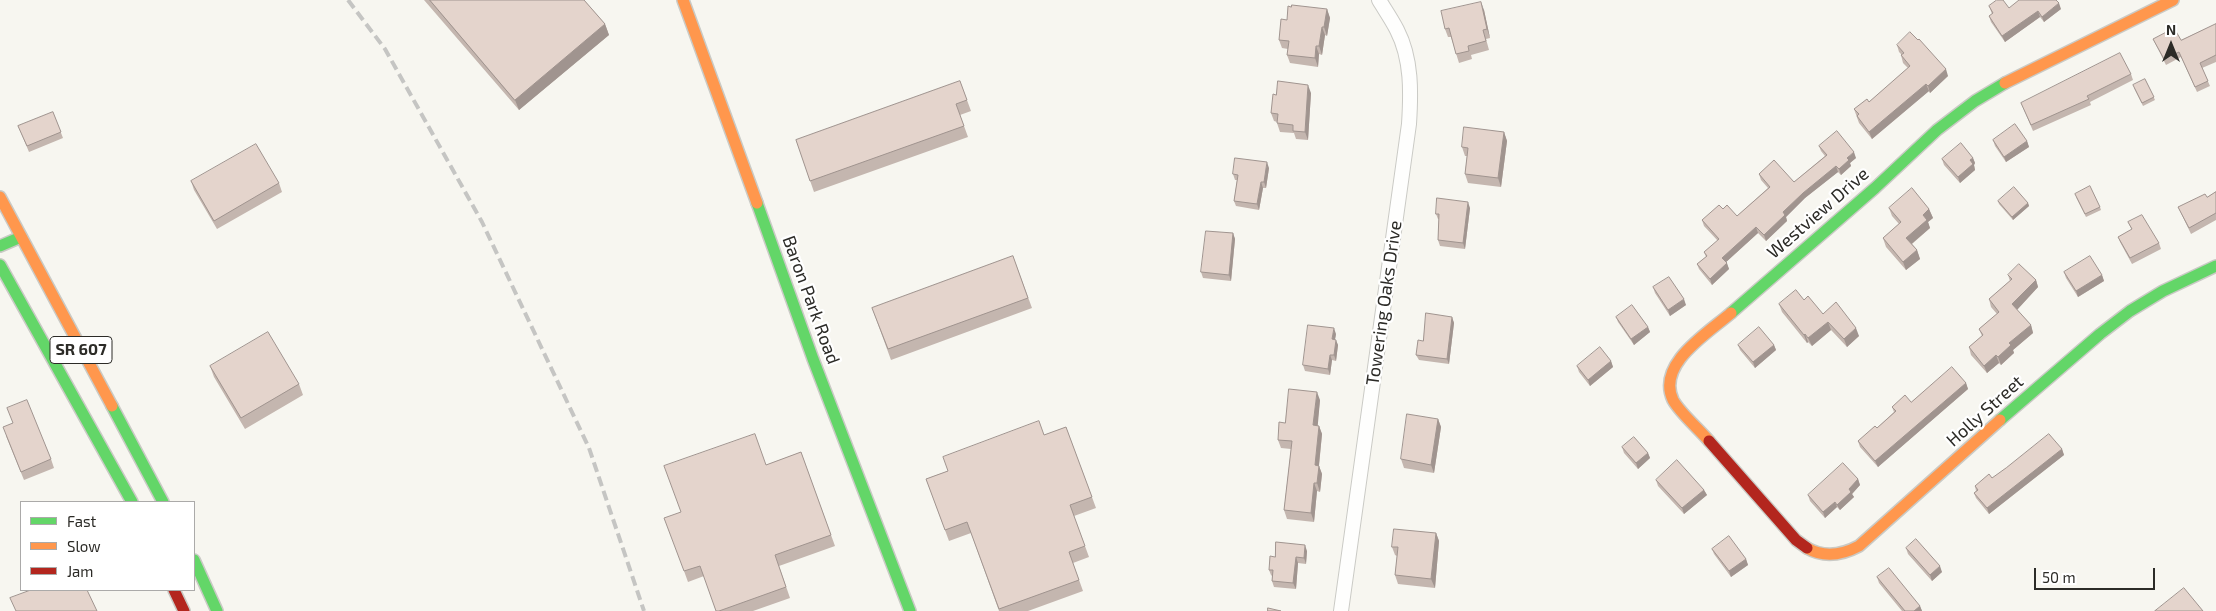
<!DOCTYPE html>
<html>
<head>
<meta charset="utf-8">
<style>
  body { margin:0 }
  #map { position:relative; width:2216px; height:611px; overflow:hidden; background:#f7f6f0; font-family:"Exo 2",sans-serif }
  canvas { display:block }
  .legend { position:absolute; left:20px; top:501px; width:175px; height:90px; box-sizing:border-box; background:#fff; border:1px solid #abaaa9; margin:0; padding:6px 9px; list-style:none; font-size:15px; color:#2c2b27 }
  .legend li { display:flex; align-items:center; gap:10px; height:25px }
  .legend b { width:25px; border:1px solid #abaaa9 }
  .north { position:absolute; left:2146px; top:20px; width:50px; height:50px; -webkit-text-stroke:4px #fff; paint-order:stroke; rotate:0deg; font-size:14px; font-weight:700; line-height:20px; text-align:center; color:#2c2b27 }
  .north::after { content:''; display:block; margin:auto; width:18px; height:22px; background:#2c2b27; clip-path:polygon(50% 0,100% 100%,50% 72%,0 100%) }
  .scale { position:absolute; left:2034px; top:568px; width:121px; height:22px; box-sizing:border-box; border:2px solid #2c2b27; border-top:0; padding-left:6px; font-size:15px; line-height:18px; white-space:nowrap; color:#2c2b27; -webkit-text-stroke:4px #fff; paint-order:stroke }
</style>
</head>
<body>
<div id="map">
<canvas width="2216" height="611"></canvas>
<ul class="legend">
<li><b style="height:6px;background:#63d668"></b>Fast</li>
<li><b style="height:6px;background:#ff974d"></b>Slow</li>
<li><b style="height:6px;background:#b3261e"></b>Jam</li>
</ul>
<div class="north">N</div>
<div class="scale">50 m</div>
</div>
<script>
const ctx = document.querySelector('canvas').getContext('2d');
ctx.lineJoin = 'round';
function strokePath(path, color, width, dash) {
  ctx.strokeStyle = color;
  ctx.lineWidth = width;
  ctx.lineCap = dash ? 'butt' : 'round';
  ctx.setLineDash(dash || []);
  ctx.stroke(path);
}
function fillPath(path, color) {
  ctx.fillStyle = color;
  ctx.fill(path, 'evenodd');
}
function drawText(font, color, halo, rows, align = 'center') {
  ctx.font = font + ' "Exo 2",sans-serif';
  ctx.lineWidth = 4.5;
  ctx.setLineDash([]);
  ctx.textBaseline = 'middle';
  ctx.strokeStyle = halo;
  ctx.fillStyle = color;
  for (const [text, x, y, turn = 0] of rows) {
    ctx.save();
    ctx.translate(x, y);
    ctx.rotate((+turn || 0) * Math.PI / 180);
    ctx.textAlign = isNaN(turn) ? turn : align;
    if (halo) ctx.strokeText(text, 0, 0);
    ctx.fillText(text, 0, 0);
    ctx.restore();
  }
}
const street = new Path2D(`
  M1341,611L1409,124C1411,93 1412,59 1397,30C1392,20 1385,10 1379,0`);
const fast = new Path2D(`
  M757,203L813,359L910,611
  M0,246L21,237
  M0,265L132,502
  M1731,313L1875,188L1937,130L1975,101L2005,83
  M112,406L163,502
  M2000,420L2100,334L2130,311L2163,291L2216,266
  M194,560L217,611`);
const slow = new Path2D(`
  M683,0L757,203
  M2005,83L2173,0
  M0,197L112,406
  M1709,441C1699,429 1680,413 1673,400C1656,364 1708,333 1731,313
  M1807,548C1824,558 1842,555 1859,546L2000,420`);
const jam = new Path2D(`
  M1709,441L1796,540L1807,548
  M174,590L184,611`);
strokePath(street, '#cacac5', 16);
strokePath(fast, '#cacac5', 14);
strokePath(slow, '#cacac5', 14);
strokePath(jam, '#cacac5', 14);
strokePath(street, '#fefefd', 14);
strokePath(fast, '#63d668', 11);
strokePath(slow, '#ff974d', 11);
strokePath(jam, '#b3261e', 11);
strokePath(new Path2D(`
  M348,0L385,49L482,222L589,448L644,611`), '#c5c5c3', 4, [10, 5]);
fillPath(new Path2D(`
  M424,0H584L605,24L609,35L519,110Z
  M1989,6L2009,8L2061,9L2044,22L2040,17L2005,42L1991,22L1989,16L1992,14Z
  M1327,9L1330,18L1327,36L1325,35L1322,55L1319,54L1318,67L1290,63L1287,55L1288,49L1282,48L1279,40L1287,20Z
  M1484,10L1490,38L1486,39L1489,50L1471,55L1472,59L1459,63L1451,37H1448L1445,29Z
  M2216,24V62L2202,68L2210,86L2197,92L2181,57L2166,65L2153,39L2181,40Z
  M1897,45L1948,76L1930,93L1929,91L1872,139L1859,123L1854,109L1869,102L1908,68L1903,63L1901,55H1902L1899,52Z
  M2131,74L2133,80L2090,102L2091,105L2033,131L2021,103Z
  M2145,79L2155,100L2143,106L2134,88Z
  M960,81L971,111L960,115L968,137L814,192L796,140Z
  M1311,93L1308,140L1296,139L1294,133L1280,132L1277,123V122L1274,121L1271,113L1276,95Z
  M53,112L63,138L29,152L18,126Z
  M1504,132L1507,141L1501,187L1468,183L1465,174L1467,156H1465L1462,147Z
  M1993,140L2027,141L2029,147L2006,162L1995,146Z
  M1819,146L1856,158L1850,163L1851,166L1841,175L1838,172L1805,198L1786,217L1787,221L1766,241L1758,233L1726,262L1729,269L1712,285L1699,269L1697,264L1706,257L1704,252L1718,241L1704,226L1702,220L1723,209L1737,216L1768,188L1761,180L1759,174L1794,182L1825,156L1821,151Z
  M1973,158L1975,163L1974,165L1975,170L1960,183L1944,165L1942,159Z
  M1269,168L1266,188H1263L1259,210L1236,206L1234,201L1237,180H1235L1233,174Z
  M191,181L279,183L282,192L217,229L194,190Z
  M2216,192V220L2191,234L2178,207L2207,197Z
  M2076,197L2100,207L2101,210L2086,217Z
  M1998,201L2028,203L2029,206L2013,220L1999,204Z
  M1470,208L1465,249L1440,246L1438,240L1439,219H1438L1436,214Z
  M1889,208L1929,209L1933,218L1928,222L1930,228L1912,244L1917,250L1920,259L1906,270L1886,247L1883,238L1899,224L1892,216Z
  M2128,222L2159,243L2161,249L2132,264L2120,242L2118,237L2132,230Z
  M1233,233L1235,239L1231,281L1203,278L1201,272Z
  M1013,256L1032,308L891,360L872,308Z
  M2064,272L2102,275L2104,281L2078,297L2066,278Z
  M2008,275L2036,280L2038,287L2017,310L2031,325L2033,333L2013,350L2014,353L2001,365L1999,363L1987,373L1971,355L1969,347L1982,336L1979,329L1997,314L1991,307L1989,299L2010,281Z
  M1653,287L1686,305L1670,316L1655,293Z
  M1804,300L1823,314L1859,336L1847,347L1831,330L1812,346L1808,342L1807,343L1782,312L1779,304Z
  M1452,317L1454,323L1449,364L1419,360L1416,355L1423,341Z
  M1616,317L1648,327L1650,332L1634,345L1618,322Z
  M1336,334L1335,339L1338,345L1336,361L1332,360L1330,375L1305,371L1303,365Z
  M1738,345H1774L1776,350L1755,368L1740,350Z
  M1611,361L1613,367L1590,386L1579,372L1577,366Z
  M210,366L299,384L303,395L245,429L214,377Z
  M1966,383L1968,389L1878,467L1860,447L1858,441L1877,428L1894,412L1892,407L1911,402Z
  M1320,400L1317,426H1319L1322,434L1319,466L1322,474L1320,492L1317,491L1314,522L1287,519L1284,510L1291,449L1281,448L1278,440L1285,423Z
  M1438,419L1441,427L1434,473L1404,468L1401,459Z
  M13,423L51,459L54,468L24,480L6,436Z
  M1066,427L1096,508L1074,516L1089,557L1073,563L1083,591L1028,611H999L971,533L949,541L926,479Z
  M1622,447L1648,453L1650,458L1638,469L1624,453Z
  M2062,449L2064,455L1989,514L1976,498L1974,493L1976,491L1975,486Z
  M801,452L835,546L779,566L790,598L753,611H716L704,576L688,582L684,571L681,512L766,465Z
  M1858,479L1860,485L1852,494L1854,497L1840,510L1837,507L1825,518L1810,501L1808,495Z
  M1656,480L1704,490L1707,495L1684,514L1658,486Z
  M1436,533L1439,541L1435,588L1398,584L1395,575L1397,556L1395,555L1392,547Z
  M1906,548L1942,572L1932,581L1908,554Z
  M1712,549L1746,559L1748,565L1731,577L1714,554Z
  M1307,551L1306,564L1298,563L1296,589L1274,587L1272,581V576L1271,575L1269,570L1275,557Z
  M1877,577L1920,606L1922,611H1902L1879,583Z`), '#c4b6af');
fillPath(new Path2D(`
  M1481,2L1484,10L1490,38L1487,29Z
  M2059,3L2061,9L2044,22L2042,17Z
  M1327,9L1330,18L1327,36L1324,27Z
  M2038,11L2040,17L2005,42L2002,36Z
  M605,24L609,35L519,110L515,100Z
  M1322,27L1325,35L1322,55L1319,46Z
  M1316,46L1319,54L1318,67L1315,58Z
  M1946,69L1948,76L1930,93L1928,86Z
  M1926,84L1929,91L1872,139L1869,132Z
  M1308,85L1311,93L1308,140L1305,132Z
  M1504,132L1507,141L1501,187L1498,178Z
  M2027,141L2029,147L2006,162L2004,157Z
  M1854,152L1856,158L1850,163L1851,166L1841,175L1839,169L1847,158Z
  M1973,158L1975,163L1974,165L1975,170L1960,183L1958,177L1970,160Z
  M1267,162L1269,168L1266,188L1264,182Z
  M1836,166L1838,172L1805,198L1786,217L1787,221L1766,241L1764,235L1783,212L1803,193Z
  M1261,182L1263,188L1259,210L1257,204Z
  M1468,202L1470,208L1465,249L1463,243Z
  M2028,203L2029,206L2013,220L2012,217Z
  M1929,209L1933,218L1928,222L1930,228L1909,246L1906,238L1923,215Z
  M1756,227L1758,233L1724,264L1722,258Z
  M1233,233L1235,239L1231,281L1229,275Z
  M1917,250L1920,259L1906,270L1903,262Z
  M1727,263L1729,269L1712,285L1710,279Z
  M2102,275L2104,281L2078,297L2076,291Z
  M2036,280L2038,287L2015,312L2012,304Z
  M1684,299L1686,305L1670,316L1668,310Z
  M1452,317L1454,323L1449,364L1447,359Z
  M1828,322L1831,330L1812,346L1808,338Z
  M2031,325L2033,333L2013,350L2014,353L2001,365L1998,357L2009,343Z
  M1648,327L1650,332L1634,345L1631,339Z
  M1334,328L1336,334L1334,345L1332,339Z
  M1856,328L1859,336L1847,347L1844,339Z
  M1805,334L1808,342L1807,343L1804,335Z
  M1336,340L1338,345L1336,361L1334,355Z
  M1774,345L1776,350L1755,368L1753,362Z
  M1330,355L1332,360L1330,375L1328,369Z
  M1996,355L1999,363L1987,373L1984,366Z
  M1611,361L1613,367L1590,386L1588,380Z
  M1966,383L1968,389L1878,467L1875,461Z
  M1317,392L1320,400L1317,434L1313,425Z
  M1438,419L1441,427L1434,473L1431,465Z
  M1319,426L1322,434L1318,474L1315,465Z
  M2062,449L2064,455L1989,514L1987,508Z
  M1648,453L1650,458L1638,469L1636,463Z
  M1319,466L1322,474L1320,492L1317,483Z
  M1858,479L1860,485L1852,494L1854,497L1840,510L1837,505L1849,489Z
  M1314,483L1317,491L1314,522L1311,513Z
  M1704,490L1707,495L1684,514L1682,508Z
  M1835,502L1837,507L1825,518L1823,512Z
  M1436,533L1439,541L1435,588L1431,579Z
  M1305,545L1307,551L1306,564L1304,558Z
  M1296,557L1298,563L1296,589L1293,583Z
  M1746,559L1748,565L1731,577L1729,571Z
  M1940,566L1942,572L1932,581L1930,575Z
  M1920,606L1922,611H1914Z`), '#a0948f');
const building = new Path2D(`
  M430,0H584L605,24L515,100Z
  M1997,0H2003L2009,8L2019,0H2056L2059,3L2042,17L2038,11L2002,36L1989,16L1993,13L1989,6Z
  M1481,2L1487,29L1483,30L1486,41L1468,46L1469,51L1456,54L1449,28L1445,29L1441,11Z
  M1292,5L1327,9L1324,27H1322L1319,46H1316L1315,58L1287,55L1289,41L1279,40L1281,19L1287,20L1288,6L1291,7Z
  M2216,24V55L2200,63L2208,81L2195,87L2179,52L2164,59L2153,39L2174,28L2181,40Z
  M1910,32L1918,40L1919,39L1946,69L1928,86L1926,84L1869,132L1857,116L1859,114L1854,109L1867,99L1869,102L1910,66L1901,55L1904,53L1897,45Z
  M2120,53L2131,74L2087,96L2089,99L2031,125L2021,103Z
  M2145,79L2154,97L2142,103L2133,85Z
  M960,81L967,100L956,104L964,126L810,181L796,140Z
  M1278,81L1308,85L1305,132L1293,131V125L1277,123L1278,114L1271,113L1273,94L1276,95Z
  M53,112L61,132L27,146L18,126Z
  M2015,124L2027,141L2004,157L1993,140Z
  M1464,127L1504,132L1498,178L1465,174L1468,148L1462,147Z
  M1837,131L1854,152L1847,158L1849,160L1839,169L1836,166L1803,193L1783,212L1785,215L1764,235L1756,227L1722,258L1727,263L1710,279L1697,264L1707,256L1704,252L1719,239L1702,220L1719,205L1723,209L1727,205L1737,216L1770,187L1759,174L1774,160L1794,182L1827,155L1819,146Z
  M1961,143L1973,158L1970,160L1973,164L1958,177L1942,159Z
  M256,144L279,183L214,221L191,181Z
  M1235,158L1267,162L1264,182H1261L1257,204L1234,201L1238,175L1233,174Z
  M2090,186L2100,207L2085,214L2075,194Z
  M2014,187L2028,203L2012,217L1998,201Z
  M1912,188L1929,209L1923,215L1927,220L1906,238L1917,250L1903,262L1883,238L1901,222L1889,208Z
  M2216,192V213L2189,228L2178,207L2205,194L2207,197Z
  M1437,198L1468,202L1463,243L1438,240L1439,214H1436Z
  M2142,215L2159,243L2130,258L2118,237L2132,229L2128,222Z
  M1206,231L1233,233L1229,275L1201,272Z
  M1013,256L1028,298L888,349L872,308Z
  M2090,256L2102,275L2076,291L2064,272Z
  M2019,264L2036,280L2012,304L2031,325L2009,343L2011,345L1998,357L1996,355L1984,366L1969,347L1983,335L1979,329L1999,312L1989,299L2012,279L2008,275Z
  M1669,277L1684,299L1668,310L1653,287Z
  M1796,290L1804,300L1808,296L1823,314L1836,302L1856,328L1844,339L1828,322L1808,338L1805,334L1804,335L1779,304Z
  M1632,305L1648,327L1631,339L1616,317Z
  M1426,313L1452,317L1447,359L1416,355L1418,340L1423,341Z
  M1308,325L1334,328L1332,339L1336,340L1334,355H1330L1328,369L1303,365Z
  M1759,327L1774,345L1753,362L1738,345Z
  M268,332L299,384L241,418L210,366Z
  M1600,347L1611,361L1588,380L1577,366Z
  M1952,367L1966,383L1875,461L1858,441L1875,426L1877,428L1896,411L1892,407L1905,395L1911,402Z
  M1289,389L1317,392L1313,425L1319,426L1315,465L1319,466L1317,483H1314L1311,513L1284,510L1292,441L1278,440L1279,422L1285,423Z
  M27,400L51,459L21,472L3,427L13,423L7,408Z
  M1407,414L1438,419L1431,465L1401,459Z
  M1039,421L1044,435L1066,427L1092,497L1070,505L1085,546L1069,552L1079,580L999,609L967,522L945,530L926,479L948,471L943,457Z
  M755,434L766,465L801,452L831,535L775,555L786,587L719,611H716L700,566L684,571L664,518L681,512L664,466Z
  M2049,434L2062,449L1987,508L1974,493L1978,490L1975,486L1989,474L1992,478L2006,468Z
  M1634,437L1648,453L1636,463L1622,447Z
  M1677,460L1704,490L1682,508L1656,480Z
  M1843,463L1858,479L1849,489L1851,492L1837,505L1835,502L1823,512L1808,495Z
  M1394,529L1436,533L1431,579L1395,575L1398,547H1392Z
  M1729,536L1746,559L1729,571L1712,549Z
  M1916,539L1940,566L1930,575L1906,548Z
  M1276,542L1305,545L1304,558L1296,557L1293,583L1272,581L1273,570H1269L1270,556L1275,557Z
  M1889,568L1920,606L1914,611H1905L1877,577Z
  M2184,588L2203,611H2155Z
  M31,590H87L97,611H16L10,598Z
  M1268,608L1281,611H1268Z`);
fillPath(building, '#e4d4cc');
strokePath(building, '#a0948f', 1);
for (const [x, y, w] of [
  [81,350,62]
]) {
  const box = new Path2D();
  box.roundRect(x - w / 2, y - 13.5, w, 27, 4);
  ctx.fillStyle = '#fff';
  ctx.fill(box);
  strokePath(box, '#2c2b27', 1);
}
drawText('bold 16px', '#2c2b27', null, [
  ["SR 607",81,350]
]);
drawText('18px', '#2c2b27', '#fff', [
  ["Westview Drive",1818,213,-41],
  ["Baron Park Road",811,300,70],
  ["Towering Oaks Drive",1384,303,-82],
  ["Holly Street",1985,411,-42]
]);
</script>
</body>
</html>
